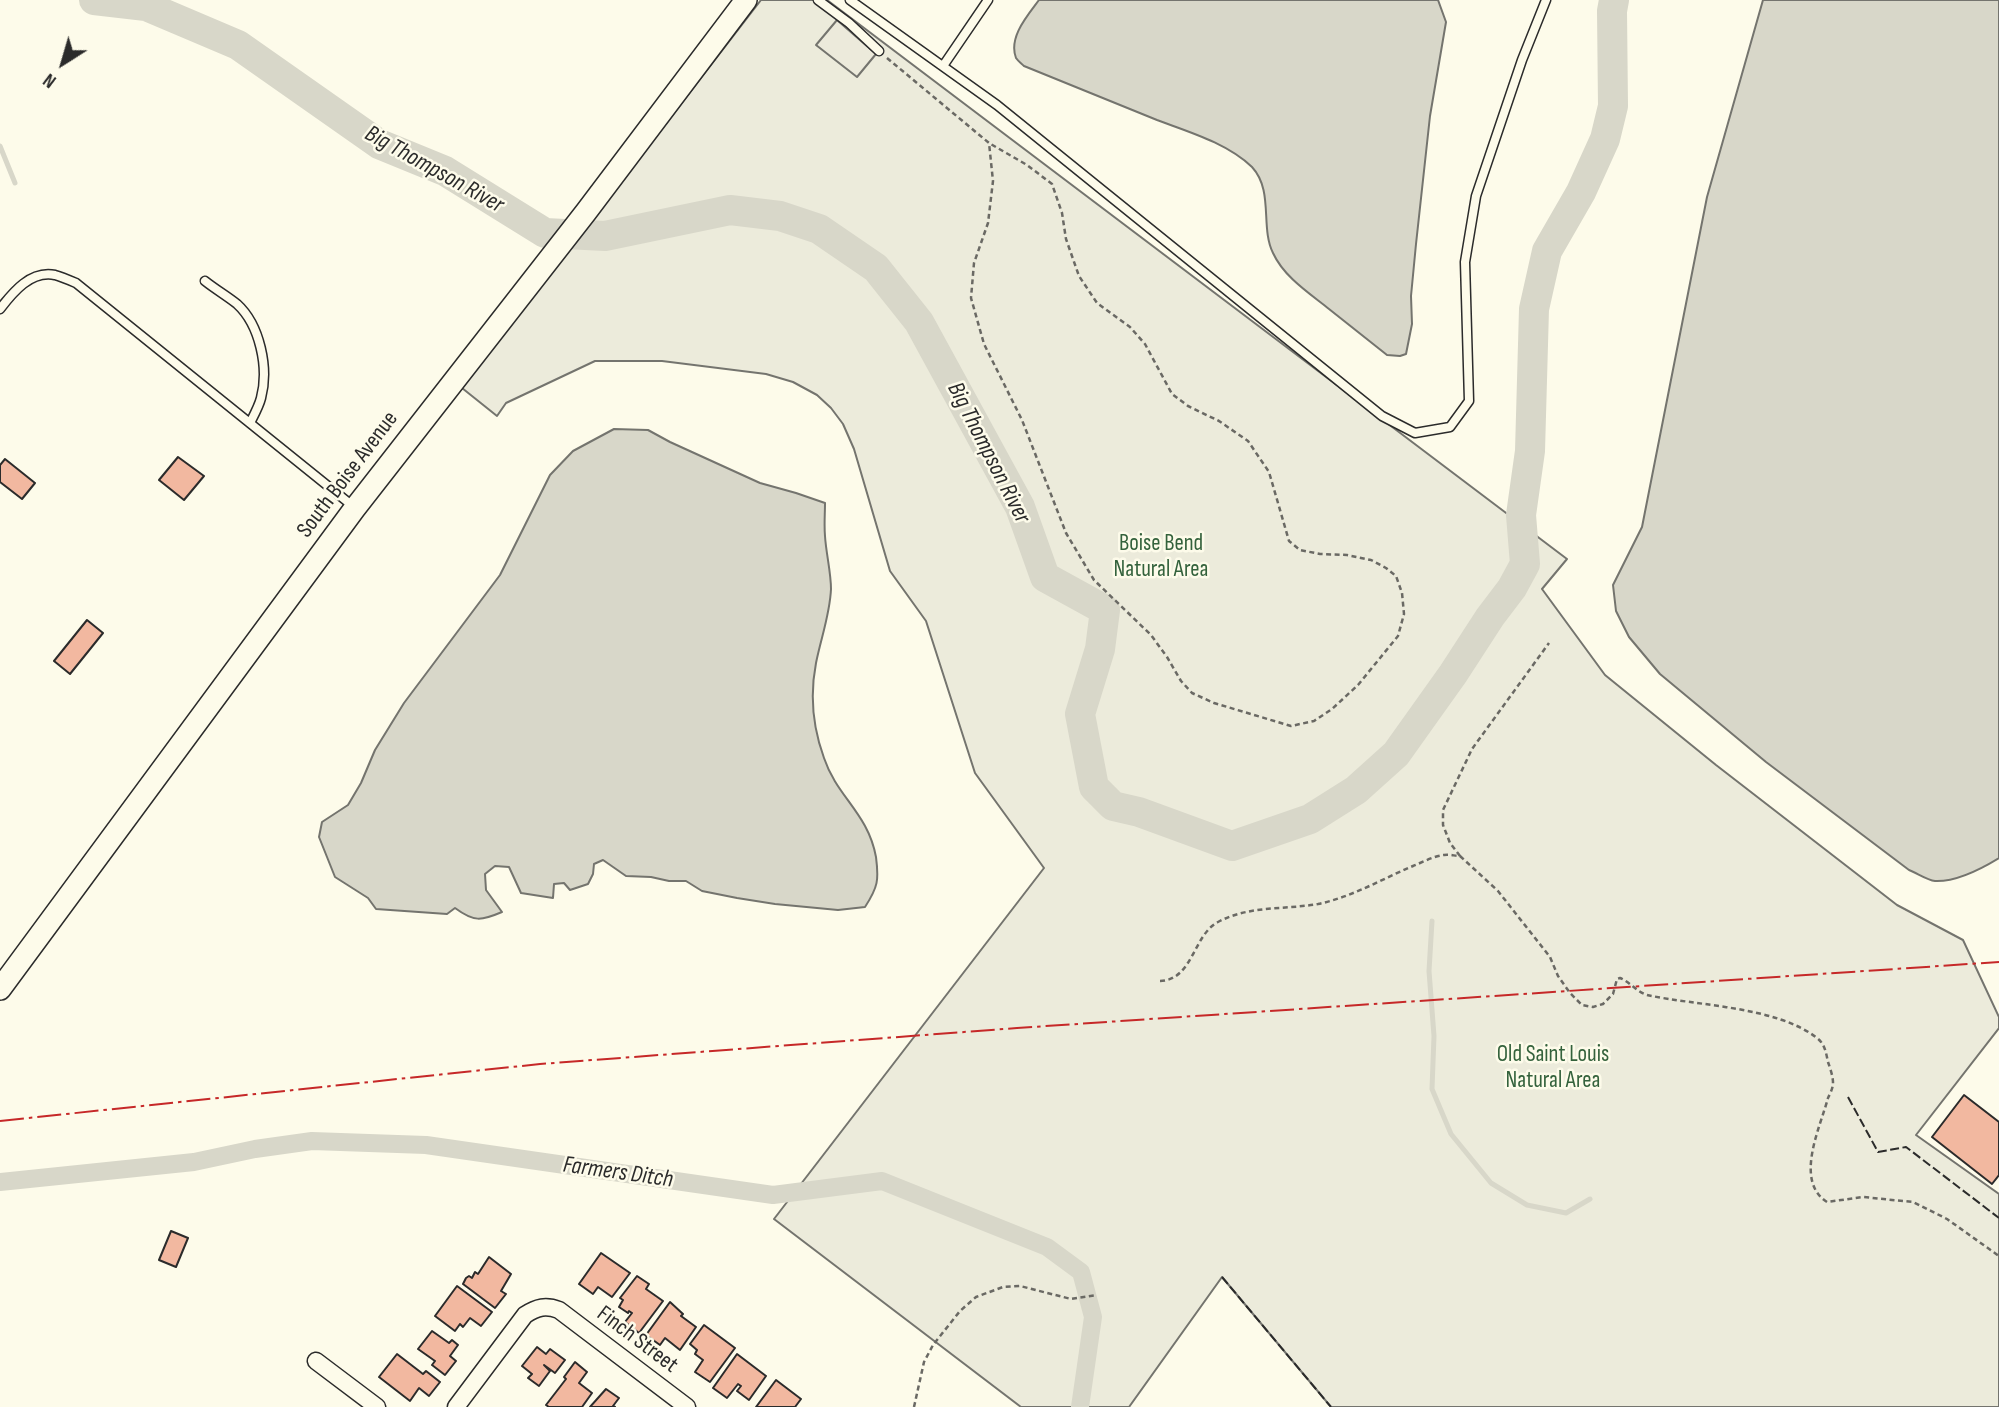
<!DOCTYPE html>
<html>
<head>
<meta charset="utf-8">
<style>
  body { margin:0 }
  #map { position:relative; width:1999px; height:1407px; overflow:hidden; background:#fdfbea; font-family:"Sofia Sans Condensed",sans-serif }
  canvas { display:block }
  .north { position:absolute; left:28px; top:28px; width:70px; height:70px; -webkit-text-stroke:5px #fdfbea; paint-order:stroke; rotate:217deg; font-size:19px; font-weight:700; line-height:28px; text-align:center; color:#2b2b2b }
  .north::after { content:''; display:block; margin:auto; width:24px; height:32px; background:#2b2b2b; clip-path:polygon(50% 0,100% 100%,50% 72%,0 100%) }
</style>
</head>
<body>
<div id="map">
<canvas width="1999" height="1407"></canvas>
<div class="north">N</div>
</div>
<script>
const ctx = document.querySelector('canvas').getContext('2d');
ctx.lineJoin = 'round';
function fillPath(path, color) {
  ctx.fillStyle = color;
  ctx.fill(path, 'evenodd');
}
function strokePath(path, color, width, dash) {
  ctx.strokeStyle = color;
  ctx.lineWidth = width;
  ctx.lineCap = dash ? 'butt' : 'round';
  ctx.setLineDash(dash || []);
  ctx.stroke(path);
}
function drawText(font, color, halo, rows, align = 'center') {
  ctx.font = font + ' "Sofia Sans Condensed",sans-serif';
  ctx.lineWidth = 5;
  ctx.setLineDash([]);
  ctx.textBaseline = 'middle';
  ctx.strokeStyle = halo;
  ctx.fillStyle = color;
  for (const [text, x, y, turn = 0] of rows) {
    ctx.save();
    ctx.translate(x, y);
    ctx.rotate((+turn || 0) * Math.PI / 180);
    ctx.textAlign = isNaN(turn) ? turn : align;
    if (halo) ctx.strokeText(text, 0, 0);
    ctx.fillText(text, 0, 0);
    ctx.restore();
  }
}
const green = new Path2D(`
  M761,0H827L1567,559L1542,589L1605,675L1716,765L1897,905L1963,940L1999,1017V1028L1916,1135L1999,1194V1407H1331L1222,1277L1129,1407H1021L774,1219L1044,868L975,773L926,621L890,571L854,449L843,424L831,408L817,395L793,382L766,374L662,361H595L506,403L497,416L462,388Z`);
fillPath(green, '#ecebdb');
strokePath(green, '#74746e', 2);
const parking = new Path2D(`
  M837,20L876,54L857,77L816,45Z`);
fillPath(parking, '#eceadb');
strokePath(parking, '#74746e', 2);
const water = new Path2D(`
  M1039,0H1438L1446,22L1430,116L1416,244L1411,296L1412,324L1406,354L1400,356L1387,355C1368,340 1348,324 1329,309C1309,293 1284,277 1273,253C1260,227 1274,191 1252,167C1227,143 1189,132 1157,120C1113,102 1068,84 1024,66C1021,63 1018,61 1016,58C1008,37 1028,15 1039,0Z
  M1763,0H1999V858C1981,869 1957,882 1935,881C1927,880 1917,873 1909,870L1766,762L1660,674L1629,637L1616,611L1613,585L1642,527L1707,197Z
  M614,429L648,430L670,442L760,483L796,493L825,503C825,514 824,525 825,536C826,553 831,572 831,589C830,614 821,638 816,663C810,694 813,728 824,758C837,797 868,813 876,857C879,880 878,887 865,907L838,910L775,904L737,898L702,891L686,881H669L651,877L626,876L603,860L594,864L593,874L588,884L570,890L564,883L554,884L553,898L521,893L509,867L495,866L485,874L486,890L502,912C481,921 474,922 455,908L447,914L376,909L368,898L335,877L319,837L322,822L348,805L361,783L375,750L404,703L500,575L550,475L573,451Z`);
fillPath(water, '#d8d7c9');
strokePath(water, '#74746e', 2);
strokePath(new Path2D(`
  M0,146L15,183
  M1432,921L1429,971L1434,1036L1432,1089L1451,1134L1491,1183L1527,1205L1566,1213L1590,1199`), '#d8d7c9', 5);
strokePath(new Path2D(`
  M0,1182L194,1162L255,1149L312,1141L426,1145L773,1195L882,1181L1047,1247L1081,1272L1093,1317L1080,1407`), '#d8d7c9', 18);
strokePath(new Path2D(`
  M94,0L146,6L238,45L379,144L445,171L545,233L605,236L730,210L780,216L819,229L876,268L919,322L1020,507L1045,577L1105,610L1100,649L1080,714L1094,787L1113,806L1139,812L1232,846L1310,819L1356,790L1396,754L1453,674L1490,617L1512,588L1525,564L1521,515L1530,451L1534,309L1547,251L1581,192L1605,139L1613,106L1612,11L1614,0`), '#d8d7c9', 30);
const building = new Path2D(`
  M178,457L204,476L184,500L159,480Z
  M5,459L35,483L22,499L0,482V465Z
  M87,620L103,633L70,674L54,661Z
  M1964,1095L1999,1122V1175L1992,1184L1932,1137Z
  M171,1231L188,1238L176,1267L159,1260Z
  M601,1253L630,1273L612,1297L598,1287L593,1294L579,1284Z
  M489,1257L511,1274L501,1291L506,1294L495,1308L463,1284L466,1278L469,1276L472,1278L475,1272L478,1274Z
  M637,1276L649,1284L646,1289L663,1301L639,1333L625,1322L632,1313L629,1311L628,1313L619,1307L623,1300L620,1298Z
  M457,1286L492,1312L481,1326L470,1318L463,1327L460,1324L455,1331L435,1316Z
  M670,1302L683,1314L681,1316L696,1327L680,1350L665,1338L660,1345L646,1335Z
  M704,1325L735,1348L710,1382L695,1372L703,1360L695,1354L697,1350L690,1344Z
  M432,1331L449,1343L452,1340L458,1345L450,1356L456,1361L445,1375L432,1365L435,1361L418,1349Z
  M537,1347L546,1354L550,1349L565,1360L555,1373L544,1365L550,1371L539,1386L528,1378L532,1374L522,1366Z
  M397,1354L423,1374L426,1371L440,1382L429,1396L419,1388L410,1401L379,1377Z
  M737,1354L766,1376L749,1400L737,1391L741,1386L738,1384L727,1398L713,1388Z
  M575,1362L587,1372L579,1383L592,1393L582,1407H549L546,1405L566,1379L564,1377Z
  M776,1380L801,1399L795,1407H756Z
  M606,1389L619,1398L613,1406L615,1407H590Z`);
fillPath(building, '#f2b8a0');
strokePath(building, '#2b2b2b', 2);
const lane = new Path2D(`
  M818,0L849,23L879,51
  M850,0L997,105L1382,416L1415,433L1450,427L1469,401L1465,262L1476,196L1522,60L1546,0
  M943,66L988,0
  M205,281C215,289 227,296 237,304C260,325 269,368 261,398C259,406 254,415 250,423
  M0,309C13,292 31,270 55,275C62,277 69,280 76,283L354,507`);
const street = new Path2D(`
  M316,1361L377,1407
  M456,1407L525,1315C537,1307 546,1305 559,1310L687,1407`);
const secondary = new Path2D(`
  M0,989L355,508L586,212L746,0`);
strokePath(lane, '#2b2b2b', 11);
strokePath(street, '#2b2b2b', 19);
strokePath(secondary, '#2b2b2b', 24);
strokePath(new Path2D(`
  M887,58L989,143L993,181L988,223L974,263L971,298L984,344L1022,420L1066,533L1094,580L1151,635L1167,657L1181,681L1192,693L1214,703L1291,726L1314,721L1332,709L1358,685L1398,636L1404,614L1402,593L1396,576L1386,568L1371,560L1347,555L1320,554L1300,550L1289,541L1269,472L1248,441L1219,421L1188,406L1172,394L1145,344L1130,327L1097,303L1079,276L1066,239L1062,213L1052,184L1027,165L989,143
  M1460,856L1498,891L1550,957L1558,976L1570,993L1582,1005L1593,1007L1603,1004L1613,994L1617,979L1620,978C1630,982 1637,992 1647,995C1697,1006 1776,1006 1817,1038C1825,1044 1826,1053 1828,1062C1830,1068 1833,1076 1833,1083C1833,1088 1830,1094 1828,1098C1820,1128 1794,1181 1827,1202L1863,1197L1913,1202L1947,1219L1999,1256
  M1160,981C1193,980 1193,935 1218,922C1250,905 1284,910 1318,904C1352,897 1382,879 1413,866C1423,862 1434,856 1444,855C1449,854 1455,856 1460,856L1450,843L1443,825V810L1472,749L1549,643
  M914,1407L924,1362L933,1345L960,1311L976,1297L1003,1287L1020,1286L1071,1299L1097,1295`), '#6a6964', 2.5, [5, 3.5]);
strokePath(lane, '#fdfbea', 8);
strokePath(street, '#fdfbea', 16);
strokePath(secondary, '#fdfbea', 21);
strokePath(new Path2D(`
  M1848,1097L1878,1152L1906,1147L1999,1218
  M1222,1277L1331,1407`), '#2b2b2b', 2, [9, 3.5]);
strokePath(new Path2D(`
  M0,1121L540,1064L1017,1028L1999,962`), '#c62828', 2, [24, 5, 3.5, 5]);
drawText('23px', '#2b2b2b', '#fdfbea', [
  ["South Boise Avenue",348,475,-53],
  ["Finch Street",637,1340,37]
]);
drawText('23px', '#34623c', '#fdfbea', [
  ["Boise Bend",1161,544],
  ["Natural Area",1161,570],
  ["Old Saint Louis",1553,1055],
  ["Natural Area",1553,1081]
]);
drawText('italic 24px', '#2b2b2b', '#fdfbea', [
  ["Big Thompson River",434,170,29],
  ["Big Thompson River",988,453,63],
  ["Farmers Ditch",618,1173,8]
]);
</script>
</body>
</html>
